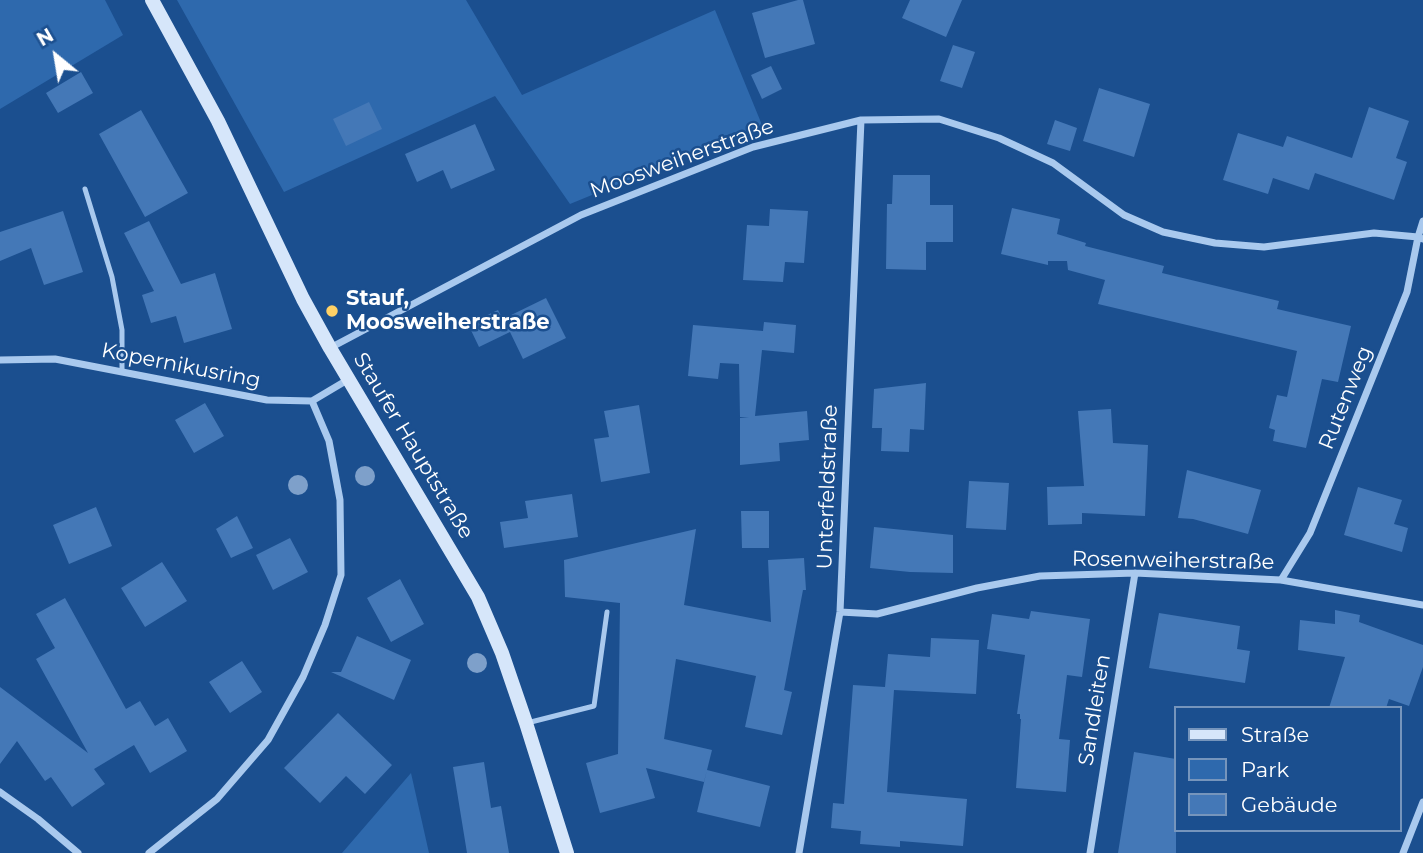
<!DOCTYPE html>
<html>
<head>
<meta charset="utf-8">
<style>
  body { margin:0 }
  #map { position:relative; width:1423px; height:853px; overflow:hidden; background:#1b4f8f; font-family:Montserrat,sans-serif }
  canvas { display:block }
  .legend { position:absolute; left:1174px; top:706px; width:228px; height:126px; box-sizing:border-box; background:#1b4f8f; border:2px solid #7695bc; margin:0; padding:9px 12px; list-style:none; font-size:21px; color:#fff }
  .legend li { display:flex; align-items:center; gap:14px; height:35px }
  .legend b { width:35px; border:2px solid #7695bc }
  .north { position:absolute; left:21px; top:21px; width:70px; height:70px; -webkit-text-stroke:5px #1b4f8f; paint-order:stroke; rotate:330deg; font-size:19px; font-weight:700; line-height:28px; text-align:center; color:#fff }
  .north::after { content:''; display:block; margin:auto; width:24px; height:32px; background:#fff; clip-path:polygon(50% 0,100% 100%,50% 72%,0 100%) }
</style>
</head>
<body>
<div id="map">
<canvas width="1423" height="853"></canvas>
<ul class="legend">
<li><b style="height:9px;background:#d6e6fa"></b>Straße</li>
<li><b style="height:19px;background:#2e69ad"></b>Park</li>
<li><b style="height:19px;background:#4478b7"></b>Gebäude</li>
</ul>
<div class="north">N</div>
</div>
<script>
const ctx = document.querySelector('canvas').getContext('2d');
ctx.lineJoin = 'round';
function fillPath(path, color) {
  ctx.fillStyle = color;
  ctx.fill(path, 'evenodd');
}
function strokePath(path, color, width, dash) {
  ctx.strokeStyle = color;
  ctx.lineWidth = width;
  ctx.lineCap = dash ? 'butt' : 'round';
  ctx.setLineDash(dash || []);
  ctx.stroke(path);
}
function drawText(font, color, halo, rows, align = 'center') {
  ctx.font = font + ' Montserrat,sans-serif';
  ctx.lineWidth = 5;
  ctx.setLineDash([]);
  ctx.textBaseline = 'middle';
  ctx.strokeStyle = halo;
  ctx.fillStyle = color;
  for (const [text, x, y, turn = 0] of rows) {
    ctx.save();
    ctx.translate(x, y);
    ctx.rotate((+turn || 0) * Math.PI / 180);
    ctx.textAlign = isNaN(turn) ? turn : align;
    if (halo) ctx.strokeText(text, 0, 0);
    ctx.fillText(text, 0, 0);
    ctx.restore();
  }
}
fillPath(new Path2D(`
  M0,0H105L123,35L0,109Z
  M177,0H466L522,95L715,10L762,125L570,204L495,96L284,192Z
  M411,773L429,853H342Z`), '#2e69ad');
fillPath(new Path2D(`
  M798,0H803L815,44L765,58L752,13Z
  M910,0H962L946,37L902,18Z
  M953,45L975,52L962,88L940,81Z
  M771,66L782,89L762,99L751,75Z
  M81,72L93,93L58,113L46,93Z
  M1099,88L1150,104L1134,157L1083,141Z
  M369,102L382,129L346,146L333,119Z
  M1369,107L1409,121L1396,158L1407,162L1394,200L1315,173L1309,190L1273,178L1268,194L1223,180L1238,133L1283,147L1287,136L1352,158Z
  M141,110L188,193L145,217L99,134Z
  M1055,120L1077,128L1070,151L1047,144Z
  M475,124L495,170L451,189L443,170L417,182L405,154Z
  M893,175H930V205H953V242H926V270L886,269L887,204H892Z
  M1012,208L1060,219L1057,234L1086,243L1085,246L1164,266L1162,273L1279,301L1277,309L1351,326L1338,382L1322,379L1306,448L1273,441L1275,430L1269,428L1277,395L1287,397L1297,351L1098,304L1105,280L1068,270L1067,261H1048V265L1001,254Z
  M770,209L808,211L804,263L785,262L783,282L743,280L747,225L769,226Z
  M63,211L83,272L44,285L31,248L0,261V232Z
  M149,221L181,284L215,273L232,329L184,343L176,316L151,323L142,295L154,291L124,233Z
  M546,298L566,338L523,359L510,332L479,347L468,324L498,310L509,331L503,319Z
  M764,322L796,325L794,353L762,350L755,416L807,411L809,440L779,443L780,461L740,465V418L749,417H740L739,364L720,363L718,379L688,376L693,325L763,331Z
  M926,383L924,430L910,429L909,452L881,451L882,428H872L874,389Z
  M205,403L224,436L194,453L175,420Z
  M639,405L650,473L601,482L594,439L609,437L604,411Z
  M1111,409L1113,443L1148,445L1145,516L1082,513V524L1048,525L1047,487L1084,486L1078,411Z
  M1187,470L1261,490L1248,534L1193,519L1178,518Z
  M969,481L1009,483L1006,530L966,528Z
  M1358,487L1402,500L1394,524L1408,528L1402,552L1344,535Z
  M572,494L578,537L504,548L500,522L528,518L525,501Z
  M96,507L112,546L69,564L53,525Z
  M741,511H769V548H742Z
  M237,516L253,548L231,558L216,529Z
  M874,527L953,535V573L910,572L870,568Z
  M696,529L684,605L771,622L768,560L804,558L806,590H803L784,690L792,692L782,735L745,727L756,676L676,659L664,739L712,750L704,782L646,768L655,798L600,813L586,763L618,754L620,603L565,597L564,560Z
  M290,538L308,572L273,590L256,555Z
  M162,562L187,601L145,627L121,588Z
  M400,579L424,624L391,642L367,598Z
  M65,598L126,709L140,701L155,726L168,718L187,751L150,773L134,745L94,769L105,784L72,807L51,777L45,781L17,741L0,764V687L88,753L36,659L55,648L36,614Z
  M1335,610L1360,615L1359,622L1423,645V667L1409,706L1389,699L1386,708H1329L1345,657L1298,650L1300,620L1335,624Z
  M1031,611L1090,619L1082,677L1067,675L1059,739L1070,740L1066,792L1016,788L1021,719H1020V714H1017L1025,655L987,649L992,614L1029,619Z
  M1159,613L1240,626L1237,649L1250,651L1245,683L1149,668Z
  M357,636L411,660L394,700L331,672H341Z
  M931,638L979,640L976,694L894,690L887,792L967,799L963,846L900,841V847L860,844L861,831L831,828L833,803L844,804L853,685L885,687L888,654L930,657Z
  M242,661L262,692L230,713L209,682Z
  M338,713L392,765L365,794L346,776L320,803L284,768Z
  M1134,752L1176,759V853H1118Z
  M484,762L491,808L501,806L509,853H467L453,767Z
  M707,770L770,786L760,827L697,812Z`), '#4478b7');
strokePath(new Path2D(`
  M85,189L112,277L122,330V372
  M527,723L594,706L607,612`), '#a9c9ee', 5);
strokePath(new Path2D(`
  M330,348L581,215L753,147L861,120L939,119L999,138L1053,163L1124,215L1163,232L1215,243L1264,247L1374,233L1418,237L1423,239
  M0,360L55,359L267,400L312,401L349,379
  M1281,580L1310,533L1407,292L1418,237L1423,221
  M840,612L877,614L977,588L1040,576L1135,573L1281,580L1423,605
  M0,792L38,819L78,853
  M149,853L217,799L268,740L303,677L325,625L341,575L340,500L329,441L312,401
  M799,853L840,612L861,120
  M1090,853L1135,573
  M1403,853L1423,802`), '#a9c9ee', 7);
strokePath(new Path2D(`
  M152,0L218,121L303,299L330,348L478,597L502,653L526,723L567,853`), '#d6e6fa', 14);
ctx.fillStyle = '#7ea0ca';
for (const [x, y] of [
  [365,476],
  [298,485],
  [477,663]
]) {
  ctx.beginPath();
  ctx.arc(x, y, 10, 0, 2 * Math.PI);
  ctx.fill();
}
for (const [x, y, r, color] of [
  [332,311,7,"#ffd166"]
]) {
  const dot = new Path2D();
  dot.arc(x, y, r, 0, 2 * Math.PI);
  ctx.fillStyle = color;
  ctx.fill(dot);
  strokePath(dot, '#1b4f8f', 2.5);
}
drawText('21px', '#fff', '#1b4f8f', [
  ["Moosweiherstraße",682,159,-20],
  ["Kopernikusring",181,366,11],
  ["Rutenweg",1346,398,-68],
  ["Staufer Hauptstraße",413,446,59],
  ["Unterfeldstraße",828,487,-88],
  ["Rosenweiherstraße",1173,561,1],
  ["Sandleiten",1095,710,-81]
]);
drawText('bold 21px', '#fff', '#1b4f8f', [
  ["Stauf,",346,299],
  ["Moosweiherstraße",346,323]
], 'left');
</script>
</body>
</html>
